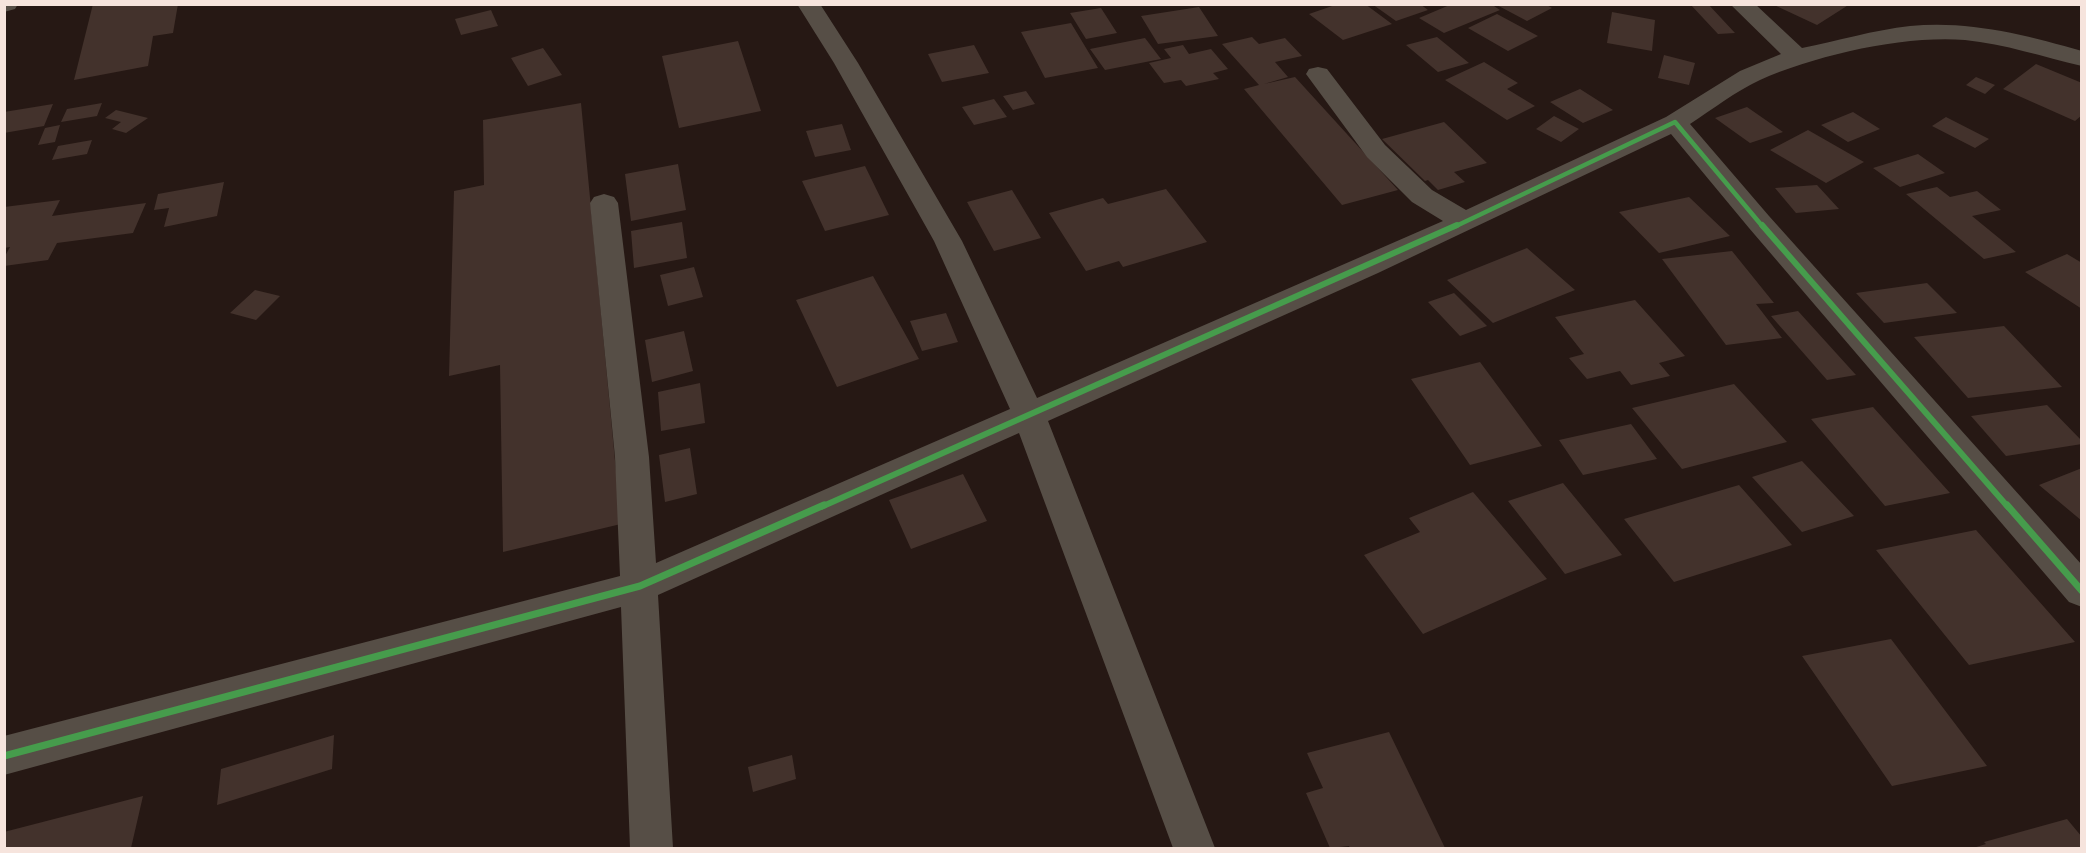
<!DOCTYPE html>
<html>
<head>
<meta charset="utf-8">
<style>
  body { margin:0 }
  #map { position:relative; width:2086px; height:853px; overflow:hidden; background:#261814; font-family:Manrope,sans-serif }
  canvas { display:block }
  .frame { position:absolute; inset:0; border:6px solid #f6e4dd; pointer-events:none }
</style>
</head>
<body>
<div id="map">
<canvas width="2086" height="853"></canvas>
<div class="frame"></div>
</div>
<script>
const ctx = document.querySelector('canvas').getContext('2d');
ctx.lineJoin = 'round';
function fillPath(path, color) {
  ctx.fillStyle = color;
  ctx.fill(path, 'evenodd');
}
function strokePath(path, color, width, dash) {
  ctx.strokeStyle = color;
  ctx.lineWidth = width;
  ctx.lineCap = dash ? 'butt' : 'round';
  ctx.setLineDash(dash || []);
  ctx.stroke(path);
}
fillPath(new Path2D(`
  M93,4H178L173,33L153,36L148,66L74,80Z
  M1338,4H1365L1392,24L1343,40L1309,14Z
  M1372,4H1420L1428,10L1396,21Z
  M1452,4H1491L1500,10L1444,33L1419,18Z
  M1495,4H1545L1552,8L1527,21Z
  M1690,4H1708L1735,33L1718,34Z
  M1772,4H1850L1817,25Z
  M1199,7L1218,36L1158,44L1141,16Z
  M1101,8L1117,33L1086,39L1070,13Z
  M491,10L498,26L461,35L455,19Z
  M1612,12L1655,20L1652,51L1607,43Z
  M1497,14L1538,36L1508,51L1468,28Z
  M1071,23L1098,68L1045,78L1021,32Z
  M1252,37L1259,44L1285,38L1302,56L1275,62L1288,77L1264,84L1295,77L1398,190L1342,205L1244,89L1259,85L1222,44Z
  M1437,37L1469,63L1438,72L1406,45Z
  M1145,38L1161,59L1105,70L1090,49Z
  M738,41L761,111L679,128L662,56Z
  M974,45L989,73L942,82L928,54Z
  M1183,45L1189,54L1211,49L1228,69L1213,73L1219,79L1186,86L1181,80L1164,83L1149,63L1171,58L1164,49Z
  M543,48L562,75L528,86L511,58Z
  M1664,55L1695,63L1689,85L1658,78Z
  M1484,62L1518,83L1507,89L1535,106L1507,120L1445,80Z
  M2036,64L2082,83V115L2075,121L2003,89Z
  M1976,77L1995,85L1985,94L1966,85Z
  M1580,89L1613,110L1583,123L1550,102Z
  M1026,91L1035,104L1013,110L1003,96Z
  M994,99L1007,117L974,125L962,107Z
  M102,103L97,116L61,122L67,109Z
  M581,103L621,524L503,552L500,365L449,376L454,191L484,185L483,120Z
  M53,104L44,126L4,133V112Z
  M1747,107L1783,132L1750,143L1715,118Z
  M116,110L148,118L126,133L112,129L121,122L105,118Z
  M1853,112L1880,129L1848,142L1821,125Z
  M1554,116L1579,129L1561,142L1536,129Z
  M1946,117L1989,139L1975,148L1932,126Z
  M1444,122L1487,163L1454,172L1465,182L1438,190L1428,180L1425,181L1382,139Z
  M842,124L851,150L815,157L806,131Z
  M60,125L55,142L38,145L45,128Z
  M1808,130L1864,162L1826,183L1770,150Z
  M92,140L87,154L52,160L58,146Z
  M1918,154L1945,173L1900,187L1873,168Z
  M678,164L686,210L631,221L625,174Z
  M865,166L889,215L825,231L802,181Z
  M224,182L217,216L164,227L169,208L154,210L158,194Z
  M1817,185L1839,209L1796,213L1775,188Z
  M1937,187L1950,197L1977,191L2001,210L1972,216L2016,252L1984,259L1906,194Z
  M1166,189L1207,242L1123,267L1119,261L1086,271L1049,213L1103,198L1108,204Z
  M1012,190L1041,238L994,251L967,202Z
  M1689,197L1730,236L1659,253L1619,212Z
  M60,200L52,216L146,203L133,233L57,243L48,260L4,266V258L10,247L4,248V207Z
  M682,222L687,258L634,268L631,231Z
  M1527,248L1575,290L1493,323L1447,280Z
  M1732,251L1774,303L1756,304L1782,338L1726,345L1662,259Z
  M2067,254L2082,263V309L2025,272Z
  M694,267L703,297L668,306L660,275Z
  M873,276L919,359L837,387L796,300Z
  M1927,283L1957,313L1884,323L1856,293Z
  M255,290L280,296L256,320L230,313Z
  M1454,293L1487,326L1460,336L1428,302Z
  M1635,300L1685,356L1659,363L1670,376L1631,385L1620,371L1587,379L1569,358L1584,354L1555,317Z
  M1798,311L1856,375L1827,380L1771,316Z
  M946,313L958,342L922,351L910,321Z
  M2004,326L2062,387L1968,398L1914,337Z
  M684,331L693,371L652,382L645,340Z
  M1480,362L1542,446L1470,465L1411,379Z
  M700,383L705,423L661,431L658,392Z
  M1734,384L1787,442L1682,469L1632,408Z
  M2047,405L2082,441V444L2006,456L1971,416Z
  M1873,407L1950,493L1885,506L1811,419Z
  M1631,424L1657,459L1583,475L1559,440Z
  M690,448L697,494L665,502L659,455Z
  M1802,461L1854,516L1802,532L1752,477Z
  M2082,468V521L2039,485Z
  M963,474L987,521L911,549L889,500Z
  M1563,483L1622,555L1565,574L1508,501Z
  M1739,485L1792,545L1674,582L1624,519Z
  M1473,492L1547,579L1423,634L1364,555L1420,532L1409,518Z
  M1976,530L2075,642L1969,665L1876,550Z
  M1891,639L1987,766L1892,786L1802,656Z
  M1389,732L1445,848H1350L1349,846L1330,848L1306,793L1323,788L1307,753Z
  M334,735L332,769L217,805L221,769Z
  M792,755L796,779L753,792L748,767Z
  M143,796L131,848H4V832Z
  M2067,819L2082,837V848H1973L1986,844L1984,842Z`), '#43322c');
fillPath(new Path2D(`
  M4,4H18L15,9L4,12Z
  M797,4H820L858,63L962,241L1037,398L1443,221L1412,202L1367,157L1306,74L1309,69L1318,67L1327,69L1385,145L1432,190L1466,210L1666,117L1740,71L1781,54L1730,4H1755L1802,48C1837,41 1874,30 1910,26C1968,20 2027,35 2082,51V66C2043,57 2005,44 1965,40C1904,35 1816,55 1760,80C1736,91 1713,109 1690,124L1769,216L2082,565V607L2069,602L1749,228L1671,134L1378,273L1048,421L1215,848H1173L1019,433L658,595L673,848H630L621,607L4,775V736L620,576L615,457L590,203L594,197L604,194L614,197L618,203L649,457L656,563L1010,409L934,241L834,63Z`), '#564e46');
strokePath(new Path2D(`
  M1454,227L1675,122L1763,227`), '#469c4c', 4.5);
strokePath(new Path2D(`
  M1762,225L2008,507
  M821,507L1457,225`), '#469c4c', 6);
strokePath(new Path2D(`
  M2007,505L2082,591
  M4,756L640,586L824,505`), '#469c4c', 7);
</script>
</body>
</html>
